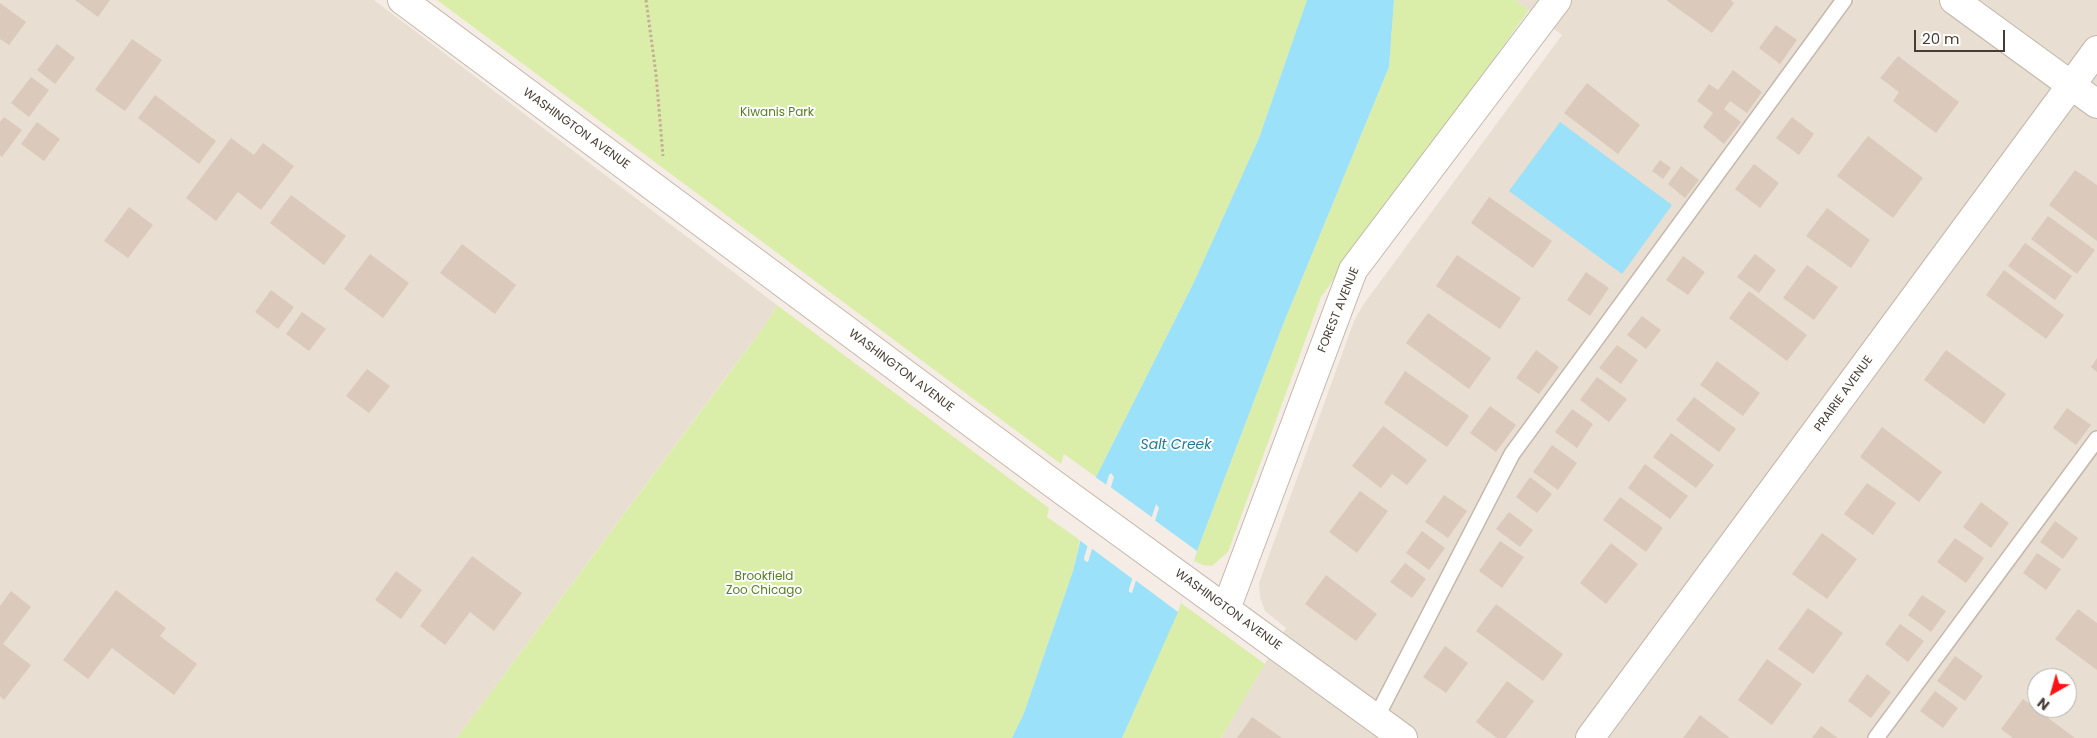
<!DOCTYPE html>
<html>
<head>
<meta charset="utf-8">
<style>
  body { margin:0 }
  #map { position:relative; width:2097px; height:738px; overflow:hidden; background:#f5ede5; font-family:Poppins,sans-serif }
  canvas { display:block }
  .north { position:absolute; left:2027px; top:668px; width:50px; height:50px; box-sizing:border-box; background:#fff; border:1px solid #b6b1ae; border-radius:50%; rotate:218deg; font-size:14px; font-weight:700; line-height:20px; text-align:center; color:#483d34 }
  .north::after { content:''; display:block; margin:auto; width:18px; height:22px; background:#ff1215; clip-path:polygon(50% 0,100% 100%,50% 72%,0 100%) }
  .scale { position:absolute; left:1914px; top:30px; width:91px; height:22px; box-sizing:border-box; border:2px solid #483d34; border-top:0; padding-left:6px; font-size:15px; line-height:18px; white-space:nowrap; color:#483d34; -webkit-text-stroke:4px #fff; paint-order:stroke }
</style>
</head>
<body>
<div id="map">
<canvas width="2097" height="738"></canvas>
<div class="north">N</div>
<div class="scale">20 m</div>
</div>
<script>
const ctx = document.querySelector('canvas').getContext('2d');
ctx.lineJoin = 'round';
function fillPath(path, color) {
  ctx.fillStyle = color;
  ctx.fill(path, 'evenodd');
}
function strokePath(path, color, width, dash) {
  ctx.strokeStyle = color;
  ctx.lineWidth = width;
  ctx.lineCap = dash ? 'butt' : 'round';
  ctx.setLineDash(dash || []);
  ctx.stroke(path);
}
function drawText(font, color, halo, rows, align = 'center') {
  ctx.font = font + ' Poppins,sans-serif';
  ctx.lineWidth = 4;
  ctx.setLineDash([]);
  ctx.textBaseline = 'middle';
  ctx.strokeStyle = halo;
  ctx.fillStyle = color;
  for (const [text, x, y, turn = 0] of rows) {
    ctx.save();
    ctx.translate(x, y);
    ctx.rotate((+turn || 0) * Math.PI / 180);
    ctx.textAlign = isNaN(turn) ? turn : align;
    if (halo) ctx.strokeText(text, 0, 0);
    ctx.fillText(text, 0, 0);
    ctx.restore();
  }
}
fillPath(new Path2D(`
  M0,0H374L777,305L766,324L732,369L457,738H0Z
  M1515,0H2097V738H1221L1286,628L1265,611L1260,597L1259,583L1354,321L1363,305L1562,35ZM2037,678H2067V708H2037Z`), '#e9ded2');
fillPath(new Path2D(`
  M437,0H1307L1259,138L1194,282L1096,477L1064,454L1061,464Z
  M1394,0H1515L1529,10L1321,297L1228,552L1212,566L1203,565L1194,561L1197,551L1282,327L1389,67Z
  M777,305L1049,508L1047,517L1080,540L1073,571L1024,713L1012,738H457L766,324Z
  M1181,603L1265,664L1221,738H1122Z`), '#daeea9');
fillPath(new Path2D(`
  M1307,0H1394L1389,67L1282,327L1197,551L1178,612L1122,738H1012L1024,713L1073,571L1096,477L1194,282L1259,138ZM1111,473L1114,477L1088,562L1085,561L1084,558L1109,475ZM1156,504L1159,508L1132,593L1129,592V589Z
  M1560,122L1672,205L1622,274L1509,191Z`), '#9ae1f9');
fillPath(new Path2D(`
  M1094,476L1108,486L1090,548L1078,539Z
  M1109,486L1153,518L1134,580L1091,548Z
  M1153,519L1197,551L1178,612L1135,580Z`), '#f5ede5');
fillPath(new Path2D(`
  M75,0H110L98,17Z
  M1666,0H1731L1734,3L1712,33Z
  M0,3L26,22L9,45L0,39Z
  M1776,25L1797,40L1780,64L1759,48Z
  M132,39L162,60L125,111L95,90Z
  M57,44L75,58L55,84L37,70Z
  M1898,56L1959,102L1936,133L1893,101L1899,92L1880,78Z
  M1733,70L1762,92L1747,113L1730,101L1724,109L1741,122L1724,144L1703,127L1713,113L1697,101L1709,84L1718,90Z
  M31,77L49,90L29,117L11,103Z
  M1587,83L1640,125L1618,154L1564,113Z
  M155,95L216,141L199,164L138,118Z
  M4,117L22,130L2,157L0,155V122Z
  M1792,117L1814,134L1799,155L1776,138Z
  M37,122L60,139L44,161L21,144Z
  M1868,136L1923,178L1893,218L1837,176Z
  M231,138L254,155L263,143L294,166L261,210L238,192L216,221L186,198Z
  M1660,160L1671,168L1663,179L1652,171Z
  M1754,164L1779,183L1760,208L1735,189Z
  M1681,166L1699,180L1685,198L1668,184Z
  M2075,170L2097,185V241L2049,205Z
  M291,195L346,236L324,265L270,223Z
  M1489,197L1552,241L1533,268L1471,223Z
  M129,207L153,225L128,258L104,241Z
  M1827,208L1870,240L1851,268L1806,236Z
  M2048,216L2095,250L2077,274L2031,239Z
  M2025,243L2072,276L2055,300L2008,266Z
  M462,244L516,285L495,314L440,273Z
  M370,254L409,283L383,318L344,289Z
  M1755,254L1776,270L1759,293L1737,277Z
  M1457,255L1521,298L1500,329L1436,286Z
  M1683,256L1705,272L1688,295L1666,280Z
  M1807,265L1838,287L1814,320L1783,298Z
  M2004,270L2064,315L2046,339L1986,295Z
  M1586,272L1609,288L1590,316L1567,300Z
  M271,290L294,307L278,329L255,312Z
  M1749,291L1807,335L1787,361L1729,318Z
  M302,312L326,329L309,351L286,334Z
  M1428,313L1491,358L1469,389L1406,343Z
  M1642,316L1661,330L1646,349L1627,335Z
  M1617,345L1638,360L1621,384L1599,368Z
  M1536,350L1559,367L1539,394L1516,378Z
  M1946,350L2006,394L1984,424L1924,380Z
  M2097,358V372L2091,367Z
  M1717,361L1760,393L1743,416L1700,385Z
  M367,369L390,386L369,413L346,396Z
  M1405,371L1469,416L1447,447L1384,403Z
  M1597,377L1627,399L1609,422L1580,400Z
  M1694,397L1736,429L1719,452L1676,420Z
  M1490,406L1516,425L1496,452L1470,433Z
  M2067,408L2091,425L2076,445L2053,428Z
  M1572,409L1593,424L1577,448L1555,432Z
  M1383,426L1427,460L1407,485L1392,474L1381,488L1352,466Z
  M1882,427L1942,472L1919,502L1860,457Z
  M1671,433L1714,465L1696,488L1653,457Z
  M1552,445L1577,463L1558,490L1533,472Z
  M1645,464L1688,496L1670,519L1628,488Z
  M1530,477L1552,494L1537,513L1516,497Z
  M1867,483L1896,503L1873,535L1844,514Z
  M1360,491L1388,511L1357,553L1329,532Z
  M1444,495L1467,511L1448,538L1425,522Z
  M1620,497L1663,528L1646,552L1603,520Z
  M1981,502L2009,523L1991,548L1963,527Z
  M1509,512L1533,530L1520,547L1496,529Z
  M2055,521L2078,538L2063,559L2040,542Z
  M1422,531L1445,548L1429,570L1406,553Z
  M1822,533L1857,559L1827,599L1792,574Z
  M1955,538L1984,558L1966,583L1937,562Z
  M1500,541L1524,557L1502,588L1479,571Z
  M1611,543L1638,564L1606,604L1580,583Z
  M2037,553L2061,569L2046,590L2023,573Z
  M472,556L522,593L494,631L470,612L445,645L420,626Z
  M1405,563L1426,579L1412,598L1390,582Z
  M396,571L422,590L401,619L375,600Z
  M1326,575L1377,614L1356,641L1305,604Z
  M116,590L166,628L160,636L197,664L174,695L112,648L88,679L63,660Z
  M11,591L31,607L3,644L31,665L4,700L0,696V606Z
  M1922,595L1946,611L1931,632L1908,615Z
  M1496,604L1563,654L1543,681L1476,631Z
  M1808,608L1843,633L1813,674L1778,649Z
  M2078,609L2097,623V670L2055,639Z
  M1900,624L1924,641L1908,662L1885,644Z
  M1445,646L1468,663L1446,693L1423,677Z
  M1955,656L1983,676L1965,701L1937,681Z
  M1767,659L1802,684L1772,725L1738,700Z
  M1867,674L1891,692L1871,718L1848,701Z
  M1507,681L1534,701L1506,738H1497L1476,722Z
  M1935,691L1958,708L1943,728L1920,711Z
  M2023,699L2075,738H2013L2001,729Z
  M1700,715L1730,738H1683Z
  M1252,717L1282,738H1237Z
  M1821,726L1838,738H1812Z`), '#dbcabc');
const service = new Path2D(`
  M1376,718L1512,454L1844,0
  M1876,738L2097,439`);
const minor = new Path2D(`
  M1954,0L2097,104
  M1226,609L1353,270L1557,0`);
const tertiary = new Path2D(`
  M402,0L1055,485L1403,738
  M1590,738L2097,50`);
strokePath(service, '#c4b6aa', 18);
strokePath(minor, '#c4b6aa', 30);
strokePath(tertiary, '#c4b6aa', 30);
strokePath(new Path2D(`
  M646,0L656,74L663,156`), '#c5ad96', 3, [2.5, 2.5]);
strokePath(service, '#fff', 15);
strokePath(minor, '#fff', 28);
strokePath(tertiary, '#fff', 28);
drawText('12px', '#548120', '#fff', [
  ["Kiwanis Park",777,113],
  ["Brookfield",764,577],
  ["Zoo Chicago",764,591]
]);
drawText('12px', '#483d34', '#fff', [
  ["WASHINGTON AVENUE",576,129,36],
  ["FOREST AVENUE",1339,310,-68],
  ["WASHINGTON AVENUE",901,371,37],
  ["PRAIRIE AVENUE",1844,394,-54],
  ["WASHINGTON AVENUE",1228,610,36]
]);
drawText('italic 14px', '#1d7c9d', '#fff', [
  ["Salt Creek",1176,445]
]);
</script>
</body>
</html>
